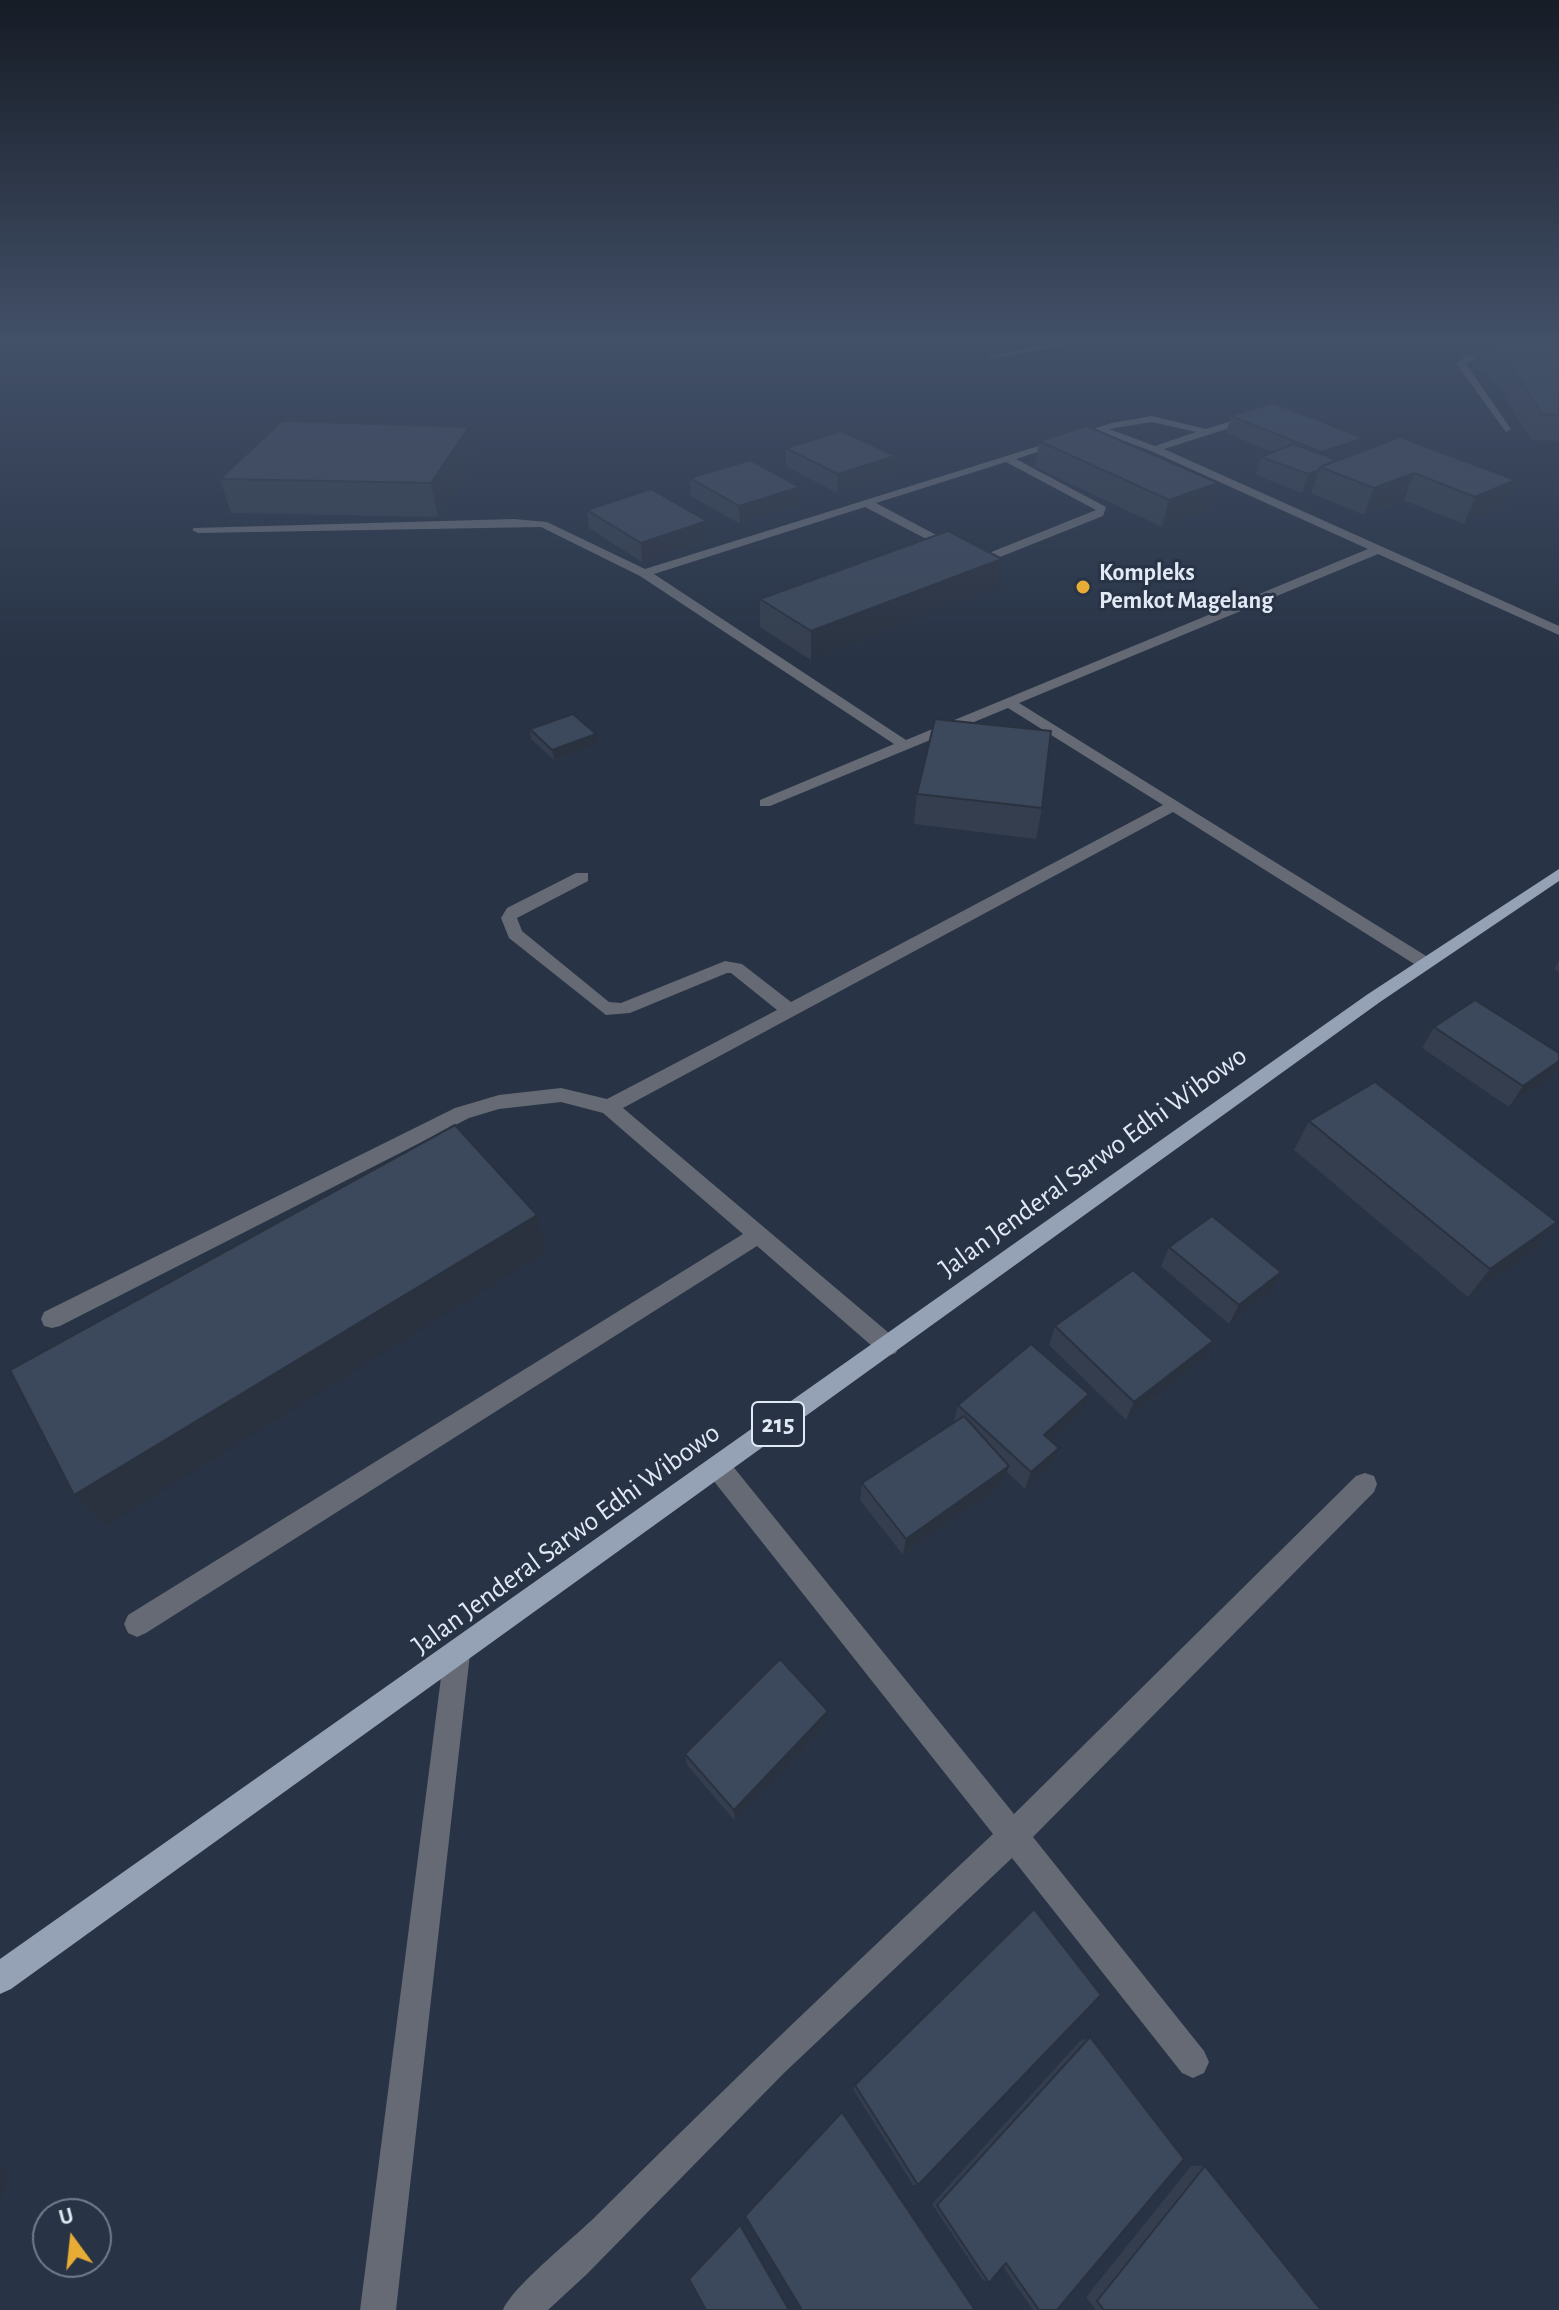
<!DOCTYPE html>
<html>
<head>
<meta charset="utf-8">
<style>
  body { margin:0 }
  #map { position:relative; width:1559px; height:2310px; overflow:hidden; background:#283345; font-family:"Alegreya Sans",sans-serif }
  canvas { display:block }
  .north { position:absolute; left:32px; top:2198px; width:80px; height:80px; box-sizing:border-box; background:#283345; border:2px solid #727c8b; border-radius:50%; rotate:345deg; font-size:22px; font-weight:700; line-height:32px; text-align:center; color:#e1e9f5 }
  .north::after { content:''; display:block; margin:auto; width:28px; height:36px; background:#e7ac36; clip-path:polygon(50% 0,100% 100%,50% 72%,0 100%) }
</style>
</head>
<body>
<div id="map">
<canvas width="1559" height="2310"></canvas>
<div class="north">U</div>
</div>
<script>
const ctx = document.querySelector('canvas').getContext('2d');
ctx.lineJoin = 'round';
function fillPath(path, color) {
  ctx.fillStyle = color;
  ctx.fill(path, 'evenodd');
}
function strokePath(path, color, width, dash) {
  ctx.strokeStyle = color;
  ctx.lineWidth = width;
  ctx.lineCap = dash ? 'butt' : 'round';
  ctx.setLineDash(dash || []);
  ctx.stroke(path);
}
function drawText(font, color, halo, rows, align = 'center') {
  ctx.font = font + ' "Alegreya Sans",sans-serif';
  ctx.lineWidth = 6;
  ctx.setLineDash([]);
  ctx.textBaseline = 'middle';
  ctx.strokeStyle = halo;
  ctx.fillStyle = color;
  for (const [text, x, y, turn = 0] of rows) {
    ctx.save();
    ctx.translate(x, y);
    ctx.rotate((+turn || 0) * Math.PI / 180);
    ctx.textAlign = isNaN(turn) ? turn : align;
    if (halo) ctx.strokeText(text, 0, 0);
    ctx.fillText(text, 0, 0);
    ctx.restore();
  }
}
fillPath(new Path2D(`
  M1049,344H1070L993,359L988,356Z
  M1502,353L1505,358L1469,361L1466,364L1511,429L1506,432L1456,363L1467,355Z
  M1254,414L1258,419L1164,449L1559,626V635L1378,554L1019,703L1431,959L1434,963L1431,967H1419L1173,812L623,1108L896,1339L899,1346L896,1353L888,1356L880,1353L757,1246L146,1633L137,1637L128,1633L124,1624L128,1615L743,1234L603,1113L561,1102L499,1109L469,1118L60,1326L52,1328L44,1326L41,1319L44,1312L455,1108L499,1095L561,1088L607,1099L777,1010L731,973H727L630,1013L606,1015L509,938L501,918L507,908L576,873H588V881L517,918L522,931L609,1002L621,1003L725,961L742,964L791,1002L1163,805L1008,708L770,806H760V800L894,744L640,576L541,527L198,533L192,530L194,528L514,519L547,522L645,569L1112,423L1152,416L1206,429ZM1152,422L1196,432L1155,446L1109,429ZM1099,432L1151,451L1368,549L906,740L654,574L865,507L972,563L990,561L1103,516L1106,507L1016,459ZM1006,462L1096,510L984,555H974L876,503Z
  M718,1456L727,1459L1014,1814L1356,1476L1365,1473L1374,1476L1377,1484L1374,1492L1033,1837L1204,2051L1209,2062L1204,2073L1193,2078L1182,2073L1012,1858L784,2073L587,2274L548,2310H503C513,2286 574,2238 596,2216C726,2086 859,1960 993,1834L709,1475L706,1467L709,1459Z
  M457,1641L466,1645L470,1654L396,2310H360L444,1654L448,1645Z`), '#656a74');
fillPath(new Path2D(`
  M1559,869V881L1380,1002L11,1989L0,1994V1959L1368,994Z`), '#95a1b4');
fillPath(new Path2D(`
  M1479,344H1559V441L1531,440L1499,387L1472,365Z
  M1231,416L1364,438L1359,452L1515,480L1504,506L1464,524L1404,500L1364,515L1311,493L1313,488L1302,493L1256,475L1261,457L1272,452L1226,433Z
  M1039,441L1218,483L1211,509L1162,527L1035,467Z
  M786,448L893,474L837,493L786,466Z
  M475,459L438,517L231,513L220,479Z
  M690,478L800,487V505L740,524L691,496Z
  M587,510L707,521V540L642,562L589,528Z
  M1002,559L998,587L811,660L760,627V599Z
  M530,729L596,734L597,744L554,760L531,739Z
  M917,794L1042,808L1036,839L914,824Z
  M1559,961V972L1554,969Z
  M1434,1027L1559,1053V1065L1550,1078L1509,1107L1422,1048Z
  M1309,1121L1557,1222L1534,1251L1468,1297L1294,1150Z
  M1169,1247L1281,1272L1271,1291L1229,1324L1161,1266Z
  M1055,1326L1203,1359L1126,1420L1049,1345Z
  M958,1405L1082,1413L1050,1441L1059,1448L1052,1466L1025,1489L1007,1472L1003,1484L903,1555L860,1500L862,1483L954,1422Z
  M827,1724L735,1821L687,1765L685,1754Z
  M1090,2037L1057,2310H1033L1003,2267L989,2283L982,2279L932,2204L1080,2041Z
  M855,2085L918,2185H913L853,2089Z
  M1191,2166H1205L1321,2310H1096L1086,2297Z`), '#343e4e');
fillPath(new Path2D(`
  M469,427L475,459L438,517L431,483Z
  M1364,438L1358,455L1320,467L1316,470L1321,452Z
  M895,456L893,474L837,493L838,474Z
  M1319,470L1313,488L1302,493L1308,474Z
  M1414,473L1404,500L1364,515L1374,488Z
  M1515,480L1504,506L1464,524L1475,497Z
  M1218,483L1211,509L1162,527L1169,500Z
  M800,487V505L740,524L739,506Z
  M707,521V540L642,562L641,543Z
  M1002,559L998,587L811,660V631Z
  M596,734L597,744L554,760L552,750Z
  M1559,1061V1065L1550,1078L1509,1107L1523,1086Z
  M537,1215L546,1252L106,1526L74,1495Z
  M1557,1222L1534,1251L1468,1297L1490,1269Z
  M1281,1272L1271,1291L1229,1324L1239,1305Z
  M1213,1341L1203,1359L1126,1420L1134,1402Z
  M1089,1394L1082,1413L1038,1452L1044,1435Z
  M1059,1448L1052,1466L1025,1489L1031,1472Z
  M1009,1466L1003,1484L903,1555L906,1539Z
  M828,1711L827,1724L735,1821L734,1810Z
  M0,2169H10L0,2205Z
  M741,2224L791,2310H789L740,2225Z`), '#2a3240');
const building = new Path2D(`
  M1485,344H1555L1559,347V415L1542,414L1509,362Z
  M1273,403L1364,438L1321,452L1231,416Z
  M282,421L469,427L431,483L220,479Z
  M1087,426L1218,483L1169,500L1039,441Z
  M842,431L895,456L838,474L786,448Z
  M1400,437L1515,480L1475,497L1414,473L1374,488L1320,467Z
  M1293,444L1337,460L1320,467L1319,470L1308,474L1261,457Z
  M750,460L800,487L739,506L690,478Z
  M651,489L707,521L641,543L587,510Z
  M948,531L1002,559L811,631L760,599Z
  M573,714L596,734L552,750L530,729Z
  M935,719L1051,731L1042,808L917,794Z
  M1475,1000L1559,1053V1061L1523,1086L1434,1027Z
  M1375,1082L1557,1222L1490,1269L1309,1121Z
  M455,1125L537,1215L74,1495L10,1370Z
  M1212,1216L1281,1272L1239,1305L1169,1247Z
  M1133,1270L1213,1341L1134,1402L1055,1326Z
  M1031,1344L1089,1394L1044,1435L1059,1448L1031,1472L958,1405Z
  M964,1416L1009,1466L906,1539L862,1483Z
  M780,1659L828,1711L734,1810L685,1754Z
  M1034,1909L1101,1995L918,2185L855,2085Z
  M1090,2037L1184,2159L1057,2310H1039L1006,2263L989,2283L937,2205Z
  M842,2112L975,2310H802L745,2216Z
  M1205,2166L1321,2310H1104L1097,2301Z
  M740,2225L789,2310H706L689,2279Z`);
fillPath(building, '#3c485b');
strokePath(building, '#2a3240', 2);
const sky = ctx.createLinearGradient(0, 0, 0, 668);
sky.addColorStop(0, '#161c26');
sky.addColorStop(0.51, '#425068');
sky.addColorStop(1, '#42506800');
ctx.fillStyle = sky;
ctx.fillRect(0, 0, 1559, 668);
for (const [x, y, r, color] of [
  [1083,587,8,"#e7ac36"]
]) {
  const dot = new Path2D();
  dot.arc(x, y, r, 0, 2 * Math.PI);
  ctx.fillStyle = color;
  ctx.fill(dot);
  strokePath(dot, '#283345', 3);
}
drawText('bold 24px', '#e1e9f5', '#283345', [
  ["Kompleks",1099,573],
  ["Pemkot Magelang",1099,601]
], 'left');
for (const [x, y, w] of [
  [778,1424,52]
]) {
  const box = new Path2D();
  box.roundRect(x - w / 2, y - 22, w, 44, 6);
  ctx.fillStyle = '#283345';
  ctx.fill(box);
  strokePath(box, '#e1e9f5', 2);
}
drawText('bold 26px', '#e1e9f5', null, [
  ["215",778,1424]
]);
drawText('28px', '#e1e9f5', '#283345', [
  ["Jalan Jenderal Sarwo Edhi Wibowo",1093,1162,-36],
  ["Jalan Jenderal Sarwo Edhi Wibowo",566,1539,-36]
]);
</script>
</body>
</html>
